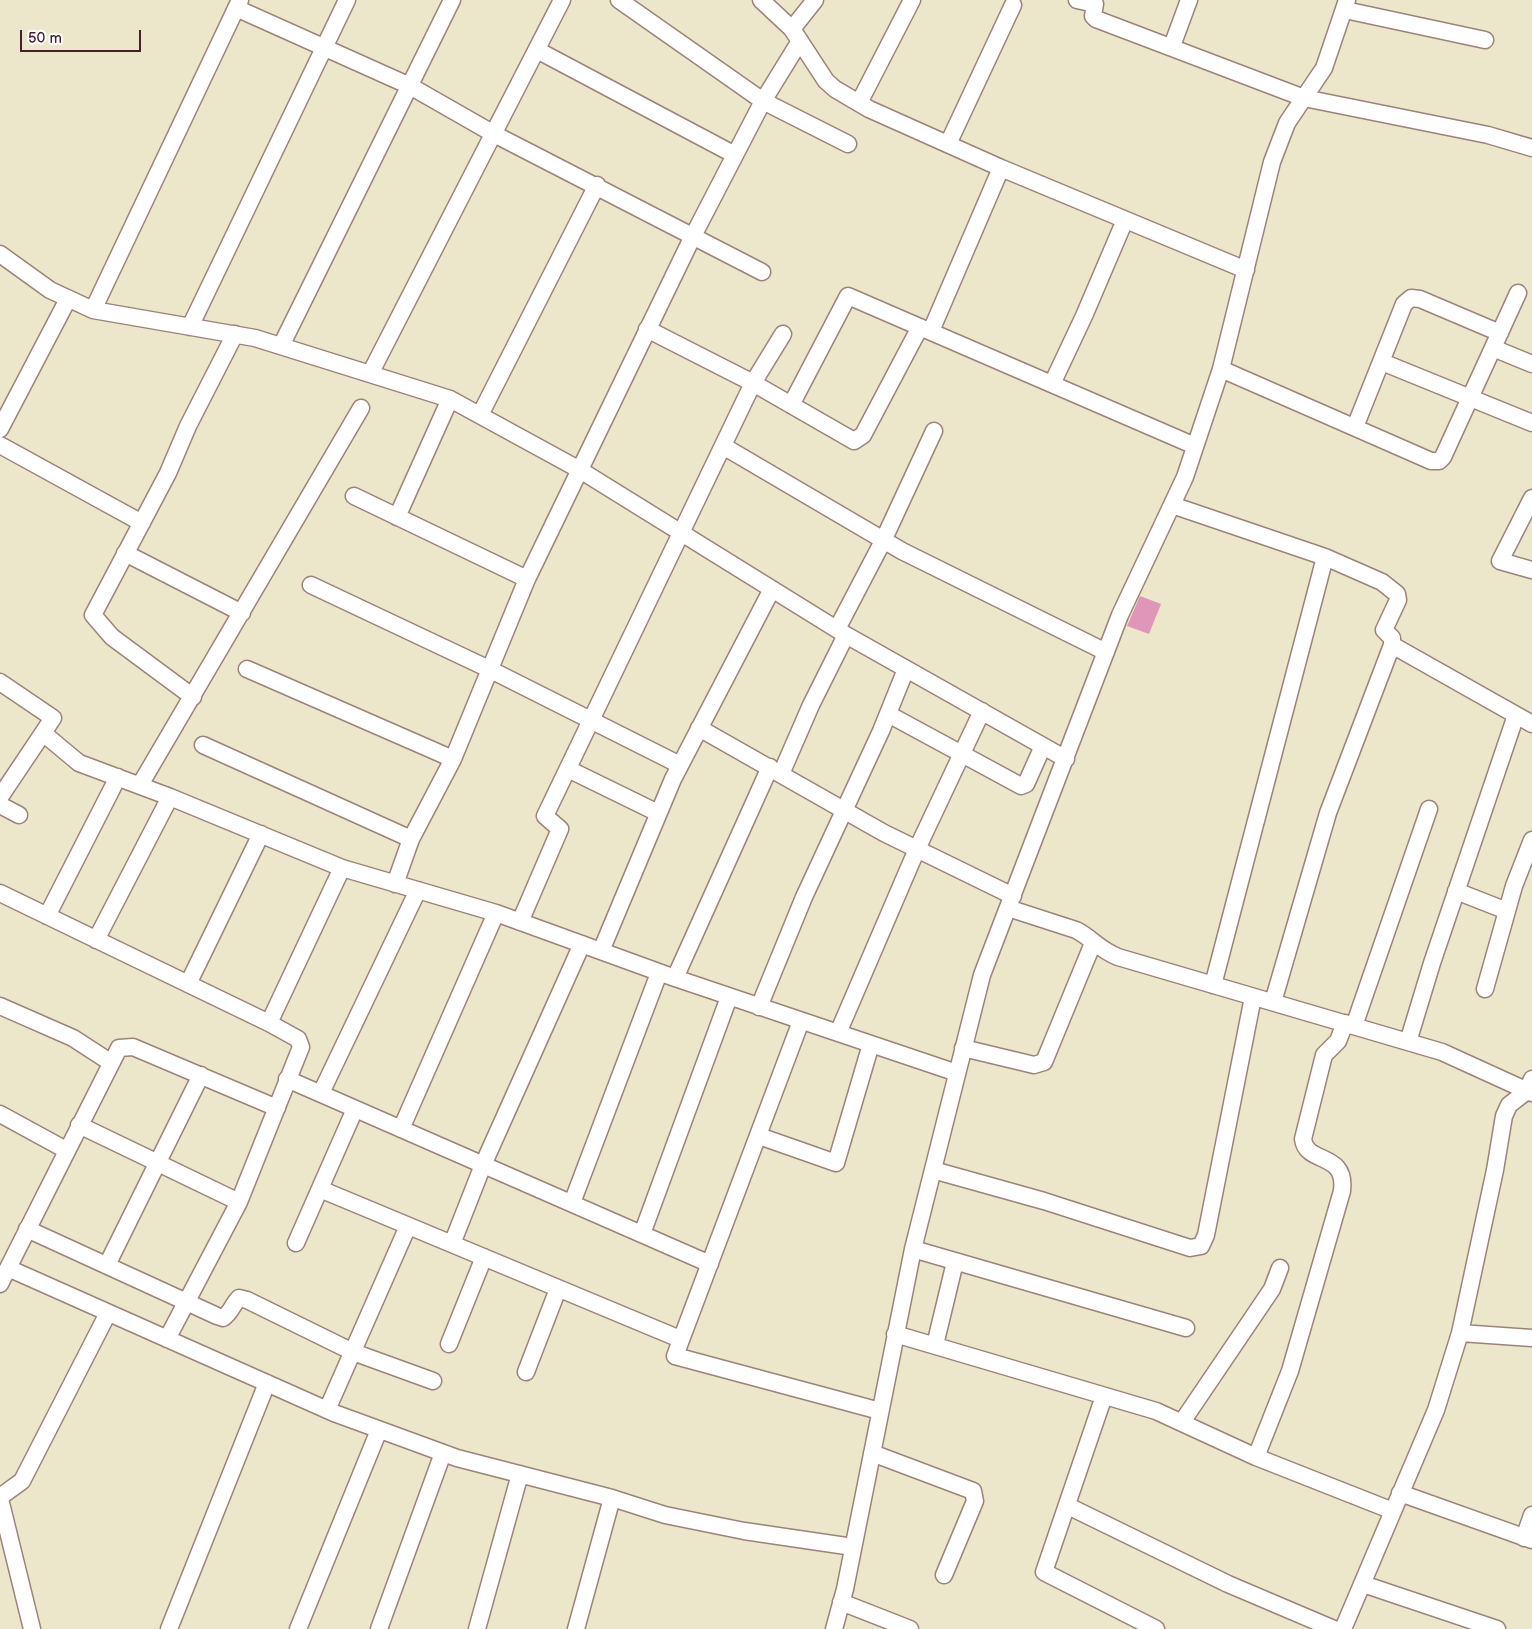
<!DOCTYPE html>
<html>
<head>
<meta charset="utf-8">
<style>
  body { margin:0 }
  #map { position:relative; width:1532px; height:1629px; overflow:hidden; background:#ece7ca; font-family:"Balsamiq Sans",sans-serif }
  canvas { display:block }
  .scale { position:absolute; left:20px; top:30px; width:121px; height:22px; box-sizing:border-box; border:2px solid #4a1f2b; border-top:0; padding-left:6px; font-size:15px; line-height:18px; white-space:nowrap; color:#4a1f2b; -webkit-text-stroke:4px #fff; paint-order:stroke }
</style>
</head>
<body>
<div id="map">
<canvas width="1532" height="1629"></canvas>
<div class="scale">50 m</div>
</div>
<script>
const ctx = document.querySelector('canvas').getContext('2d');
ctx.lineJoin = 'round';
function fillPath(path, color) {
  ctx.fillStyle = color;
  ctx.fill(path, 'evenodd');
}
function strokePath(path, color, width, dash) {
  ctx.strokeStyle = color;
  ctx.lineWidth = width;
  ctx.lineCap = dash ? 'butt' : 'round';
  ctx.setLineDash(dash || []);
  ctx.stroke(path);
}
fillPath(new Path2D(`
  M1140,596L1161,604L1149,634L1127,626Z`), '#e096b9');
const minor = new Path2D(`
  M619,0L763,101L848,144
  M761,0L792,29L826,81L835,89L869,109L1001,168L1246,270
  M1077,0L1095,4L1093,16L1096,19L1304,98L1488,135L1532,148
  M236,8L410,86L494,134L762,272
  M1345,10L1485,40
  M792,29L815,0
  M1172,46L1189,0
  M537,50L735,155
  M859,103L912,0
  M948,144L1013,5
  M0,254L50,290L93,310L255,338L450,399L580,470L846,635L1066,759
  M93,310L240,0
  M190,327L347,0
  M647,329L753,383L854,441L863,435L920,327
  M931,331L1001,168
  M281,346L452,0
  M1493,348L1532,364
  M1382,362L1532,423
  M1221,369L1431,461H1439L1443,457L1518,293
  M370,374L562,0
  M1052,384L1084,316L1125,220
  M791,405L848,296L1195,446
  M480,415L597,185
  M1355,427L1404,304L1411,298L1420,299L1500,333
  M0,429L68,299
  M0,445L142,523
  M723,446L902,551L1106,652
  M354,496L527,579
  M1532,498L1500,561L1532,570
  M1172,505L1325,557L1382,582L1397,594L1398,600L1384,630L1392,638V645
  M397,517L450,399
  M125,553L242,613
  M311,585L489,669L680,765
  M837,629L883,541L934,431
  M247,669L453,759
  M0,682L53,718L0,797
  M193,697L112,637L93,615L168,473L188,426L235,334
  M888,714L1021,786L1026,784L1043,746
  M699,728L884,833L1013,896
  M43,733L79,763L170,797L342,868L496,913L675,978L957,1073
  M203,745L411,839
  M568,769L658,813
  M781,774L811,705L846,635
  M140,785L361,408
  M0,805L19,815
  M395,884L411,839L453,759L527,579L692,238L763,101L800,41
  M1456,891L1507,911
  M0,893L269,1023L342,868
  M1008,908L1076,930C1092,938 1098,949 1118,957L1442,1052L1532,1093
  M47,916L118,777
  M520,922L560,829L545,816L753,383L783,334
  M96,940L170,797
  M601,951L673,779L772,589
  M675,978L770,767
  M188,984L261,834
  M1213,985L1325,557
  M1485,989L1514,886L1532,840
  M1273,1002L1328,813L1392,645L1532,724
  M0,1006L73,1038L110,1062
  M759,1007L804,897L881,731L906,669
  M801,1021L675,1356L880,1411
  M1354,1026L1429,809
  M838,1033L917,849L982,711
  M1408,1042L1432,963L1516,715
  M963,1048L1034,1065L1044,1062L1093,943
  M287,1079L710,1264
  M321,1093L418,890
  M0,1114L66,1150
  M79,1125L239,1202
  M401,1129L496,913
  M759,1136L836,1163L871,1044
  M933,1170L1044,1201L1190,1248L1201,1246L1206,1235L1253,997
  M320,1189L680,1339
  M572,1203L659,973
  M27,1229L217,1316L223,1318C231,1313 232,1305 239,1298L247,1300L353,1352L433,1381
  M642,1234L729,997
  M296,1243L355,1109
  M452,1244L483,1165L582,944
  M913,1249L1186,1328
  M107,1265L201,1075
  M8,1268L334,1413L457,1458L612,1498L665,1515L744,1531L853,1547
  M0,1284L119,1048L133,1047L277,1108
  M1460,1333L1495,1170L1504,1116L1509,1105L1527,1091L1532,1079
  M895,1334L1156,1411L1256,1457L1393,1511
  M167,1339L239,1202L301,1047L298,1039L269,1023
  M449,1344L484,1257
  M935,1345L955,1262
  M526,1372L558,1289
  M1104,1396L1044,1572L1156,1629
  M327,1410L408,1226
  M1182,1422L1272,1289L1280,1268
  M872,1453L973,1491L975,1501L944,1575
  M1256,1457L1290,1371L1342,1191C1347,1151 1306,1165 1303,1139L1324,1055L1338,1041L1345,1023
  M1400,1493L1532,1540
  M0,1497L22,1481L108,1313
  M0,1499L32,1629
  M1068,1506L1228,1584L1334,1629
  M1524,1538L1532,1515
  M1363,1584L1497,1629
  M841,1602L910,1629
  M169,1629L267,1383
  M298,1629L379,1430
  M379,1629L443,1453
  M477,1629L520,1474
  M576,1629L612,1498
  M834,1629L845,1589L913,1249L982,975L1120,615L1185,477L1221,369L1272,162L1287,123L1324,68L1347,0
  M1343,1629L1436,1410L1460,1333L1532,1338`);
strokePath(minor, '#9b837a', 19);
strokePath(minor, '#fff', 16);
</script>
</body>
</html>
